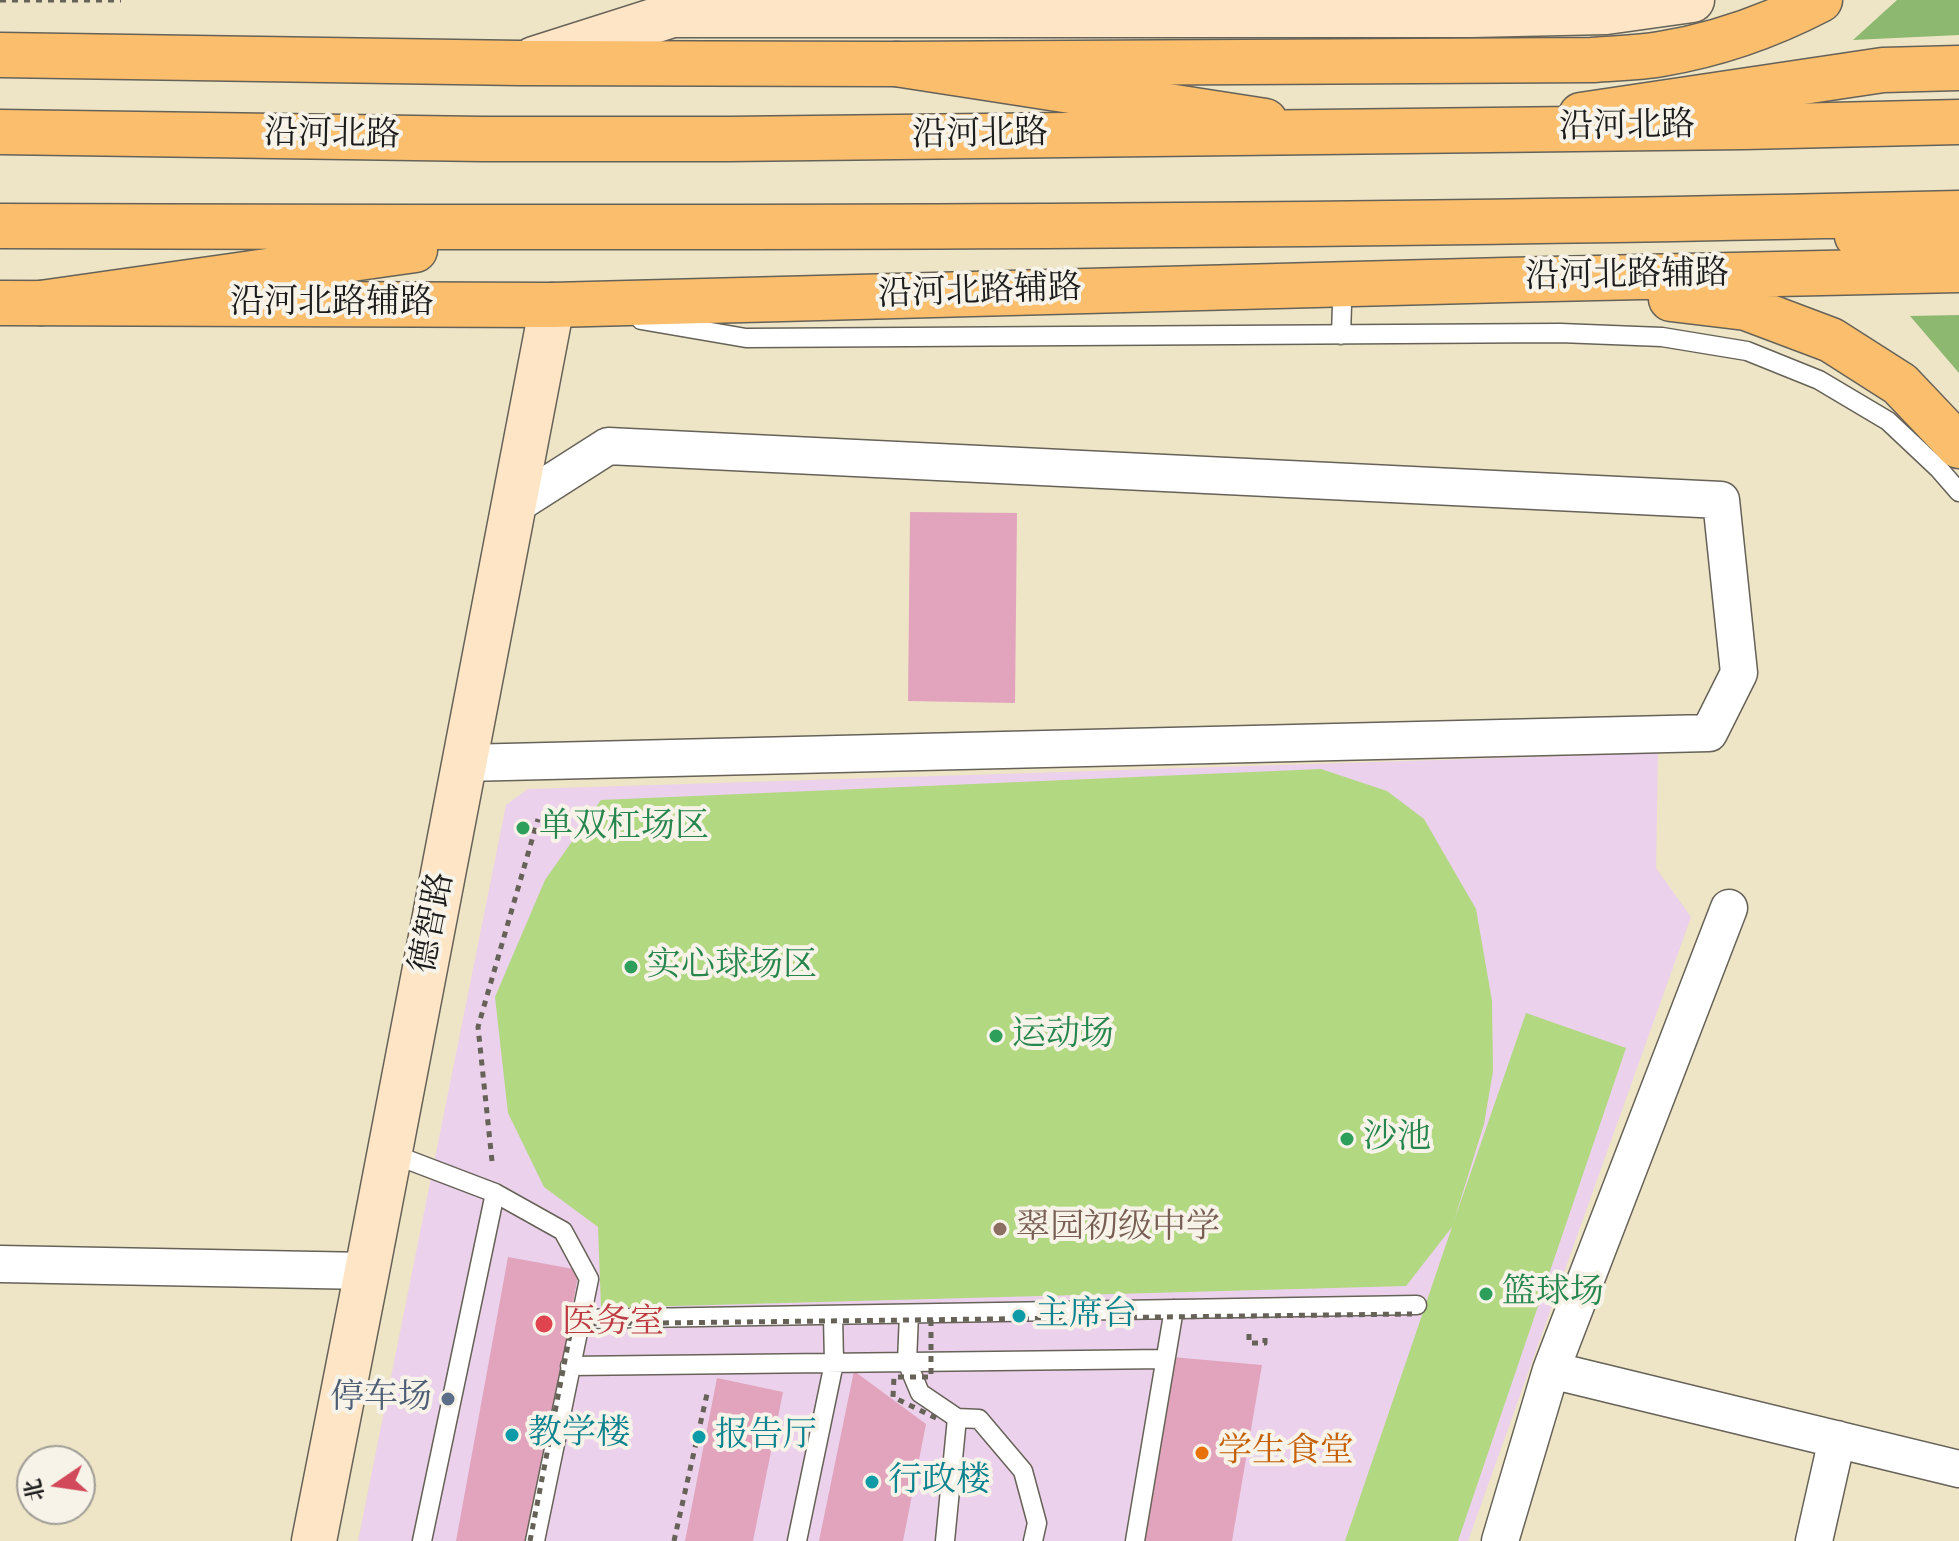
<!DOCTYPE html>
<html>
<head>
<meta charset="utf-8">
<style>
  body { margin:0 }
  #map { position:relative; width:1959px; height:1541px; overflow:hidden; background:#eee4c6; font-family:Cardo,"Noto Serif SC",serif }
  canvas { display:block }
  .north { position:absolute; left:16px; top:1445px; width:80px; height:80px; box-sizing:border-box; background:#f7f3e8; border:2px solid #9f9d96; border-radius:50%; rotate:257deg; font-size:22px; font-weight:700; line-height:32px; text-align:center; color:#1c1c1c }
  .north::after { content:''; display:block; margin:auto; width:28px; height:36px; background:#d1495b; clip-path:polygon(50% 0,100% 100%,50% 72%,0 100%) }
</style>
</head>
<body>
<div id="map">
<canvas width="1959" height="1541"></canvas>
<div class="north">北</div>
</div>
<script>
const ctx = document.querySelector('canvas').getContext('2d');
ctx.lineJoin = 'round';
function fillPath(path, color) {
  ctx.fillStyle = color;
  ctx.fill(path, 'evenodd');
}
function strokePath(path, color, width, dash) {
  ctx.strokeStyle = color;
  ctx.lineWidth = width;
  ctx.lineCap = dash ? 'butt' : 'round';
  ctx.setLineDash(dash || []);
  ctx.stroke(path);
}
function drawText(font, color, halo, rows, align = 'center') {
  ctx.font = font + ' Cardo,"Noto Serif SC",serif';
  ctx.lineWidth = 8;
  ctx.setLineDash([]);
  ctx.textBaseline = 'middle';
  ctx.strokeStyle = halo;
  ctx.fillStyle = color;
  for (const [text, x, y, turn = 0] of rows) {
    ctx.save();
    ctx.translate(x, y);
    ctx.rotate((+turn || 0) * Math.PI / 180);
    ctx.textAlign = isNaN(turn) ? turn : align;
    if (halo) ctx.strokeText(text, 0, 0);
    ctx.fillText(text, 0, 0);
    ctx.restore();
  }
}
fillPath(new Path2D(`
  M1658,753L1656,868L1691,917L1468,1541H358L506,805L528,789Z`), '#ebd1eb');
fillPath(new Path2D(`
  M1321,769L1387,791L1424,819L1476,909L1492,1001L1493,1071L1484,1124L1454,1221L1526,1013L1626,1048L1458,1541H1345L1452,1227L1406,1286L601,1308L598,1227L544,1187L508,1113L495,997L545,880L601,800Z`), '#b2d882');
fillPath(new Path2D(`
  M1897,0H1959V35L1853,40Z
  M1959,315V373L1910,316Z`), '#8db870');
fillPath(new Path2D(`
  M910,512L1017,513L1015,703L908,701Z
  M508,1257L579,1270L530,1541H456Z
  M1172,1357L1262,1365L1232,1541H1142Z
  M854,1371L926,1424L903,1541H819Z
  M717,1378L783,1392L753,1541H685Z`), '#e1a4bc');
const lane = new Path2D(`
  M641,320L746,338L1560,333L1662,337L1747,351L1819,380L1888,421L1939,469L1959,492
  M1341,335L1342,305
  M390,1153L495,1193L563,1231L589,1279L535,1541
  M909,1314L907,1362L920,1393L957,1418L979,1419L1023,1471L1037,1523L1033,1541
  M580,1319L1417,1305
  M570,1366L1165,1359
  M422,1541L495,1193
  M797,1541L834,1363L833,1315
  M945,1541L957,1418
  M1135,1541L1174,1309`);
const street = new Path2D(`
  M464,763L1709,733L1739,673L1721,500L608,446L514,506
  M0,1264L367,1271
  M1551,1370L1729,908
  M1500,1541L1551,1370L1959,1469
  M1814,1541L1837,1439`);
const secondary = new Path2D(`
  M534,59L672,15H1471L1606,12L1692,0
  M314,1541L367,1271L552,305`);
const primary = new Path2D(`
  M0,55L520,63L896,64L1265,121
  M1581,115L1883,70L1959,68
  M1671,299L1746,308L1831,340L1900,384L1959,446
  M0,303L552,305L1506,280L1959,270`);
const highway = new Path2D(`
  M896,64L1592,60C1615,58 1638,58 1661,54C1716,45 1770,26 1820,0
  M0,132L483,139H729L1744,127L1959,122
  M0,226C653,228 1306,229 1959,213
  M1857,236L1959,250
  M41,303L415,250`);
strokePath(lane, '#666258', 21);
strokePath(street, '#666258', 39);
strokePath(secondary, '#666258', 47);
strokePath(primary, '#666258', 47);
strokePath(highway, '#666258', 47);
strokePath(new Path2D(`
  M0,0H121
  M492,1161L478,1027L538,819
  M1249,1334V1343H1265V1334
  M674,1541L707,1394`), '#666258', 5, [6, 6]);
strokePath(lane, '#fff', 18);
strokePath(street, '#fff', 36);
strokePath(secondary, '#fde5c5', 44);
strokePath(primary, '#fabe6d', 44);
strokePath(highway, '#fabe6d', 44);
strokePath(new Path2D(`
  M931,1320V1377H894L893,1397L940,1420
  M530,1541L572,1324L1412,1314`), '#666258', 5, [6, 6]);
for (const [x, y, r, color] of [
  [523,828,8,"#2e9e5b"],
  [631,967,8,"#2e9e5b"],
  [996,1036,8,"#2e9e5b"],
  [1347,1139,8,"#2e9e5b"],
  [1000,1229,8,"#8d6e63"],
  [1486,1294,8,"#2e9e5b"],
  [1019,1316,8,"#0f9aa8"],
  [544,1324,10,"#e0444e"],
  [448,1399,8,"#5c6f8a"],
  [512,1435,8,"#0f9aa8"],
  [699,1437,8,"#0f9aa8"],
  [1202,1453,8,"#e8710a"],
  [872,1482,8,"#0f9aa8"]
]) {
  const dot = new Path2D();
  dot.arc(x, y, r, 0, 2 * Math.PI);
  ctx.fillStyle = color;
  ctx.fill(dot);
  strokePath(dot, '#f7f3e8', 3);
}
drawText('34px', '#1c1c1c', '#f7f3e8', [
  ["沿河北路",1627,128,-1],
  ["沿河北路",332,136,1],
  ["沿河北路",980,136,-1],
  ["沿河北路辅路",1627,277,-1],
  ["沿河北路辅路",980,293,-2],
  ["沿河北路辅路",332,304],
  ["德智路",434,923,-79]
]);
drawText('34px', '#27864d', '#f7f3e8', [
  ["单双杠场区",539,828],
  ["实心球场区",647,967],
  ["运动场",1012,1036],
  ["沙池",1363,1139],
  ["篮球场",1502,1294]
], 'left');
drawText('34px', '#785e54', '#f7f3e8', [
  ["翠园初级中学",1016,1229]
], 'left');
drawText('34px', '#0d838f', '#f7f3e8', [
  ["主席台",1035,1316],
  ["教学楼",528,1435],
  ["报告厅",715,1437],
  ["行政楼",888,1482]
], 'left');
drawText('34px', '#be3a42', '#f7f3e8', [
  ["医务室",562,1324]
], 'left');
drawText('34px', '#4e5e75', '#f7f3e8', [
  ["停车场",432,1399]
], 'right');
drawText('34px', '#c56008', '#f7f3e8', [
  ["学生食堂",1218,1453]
], 'left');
</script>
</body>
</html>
